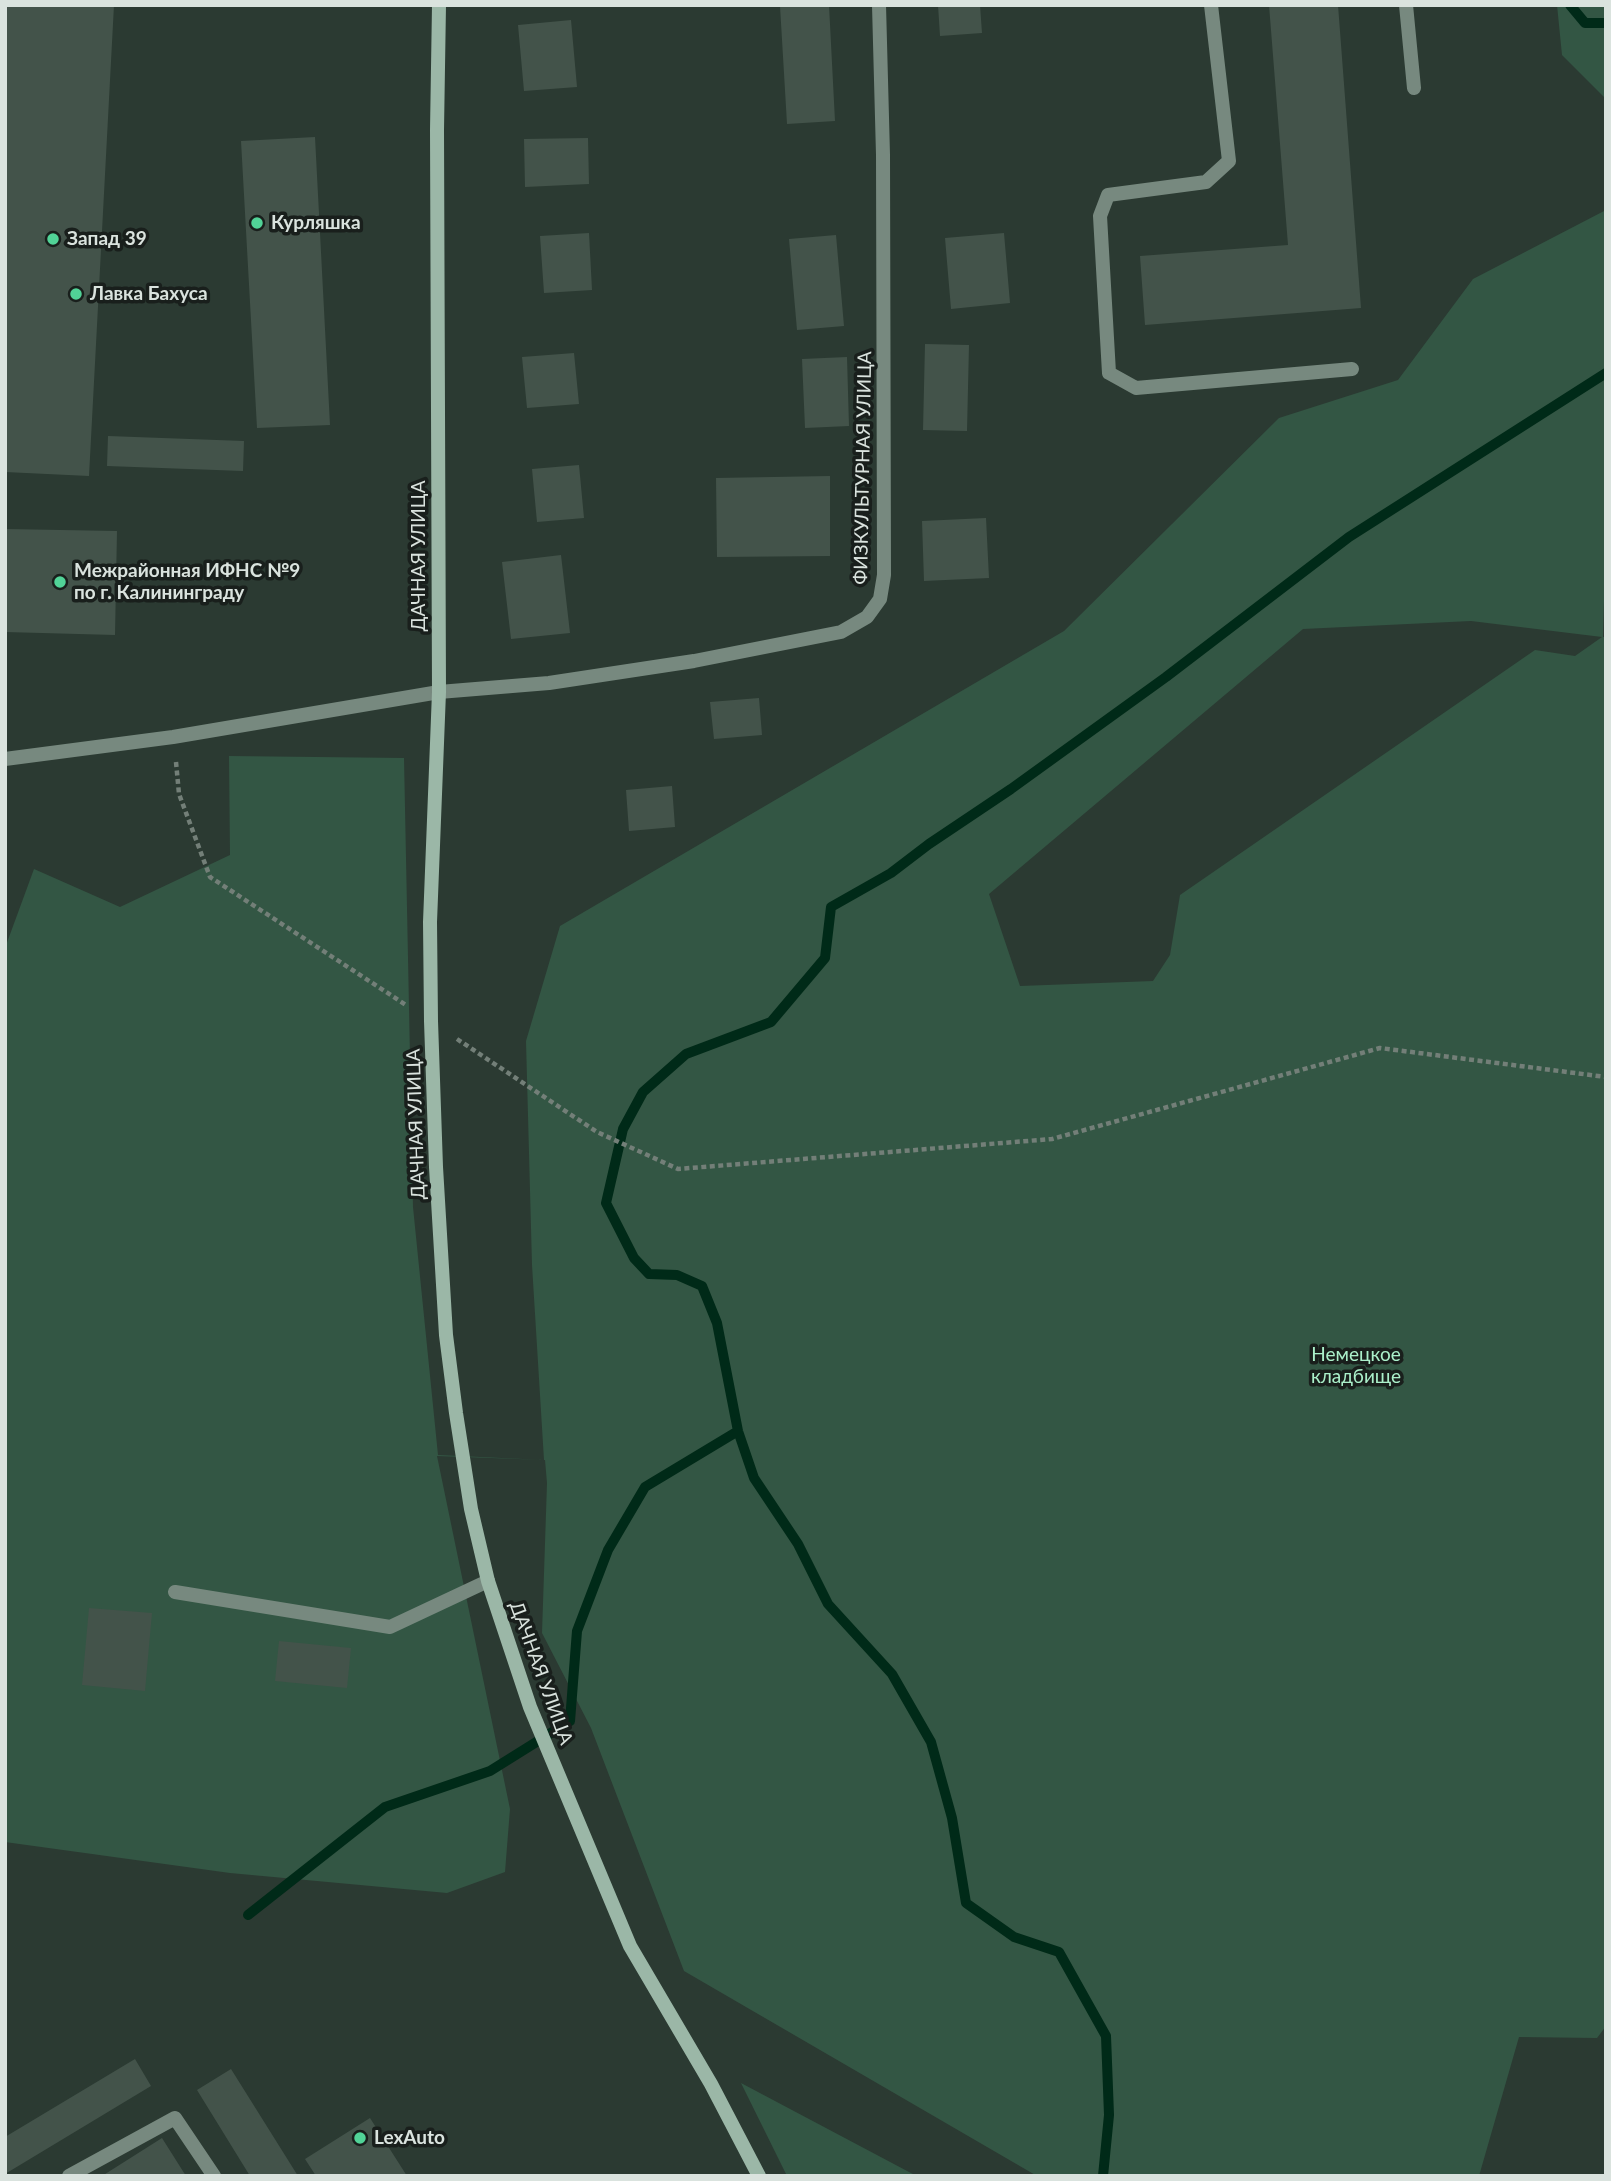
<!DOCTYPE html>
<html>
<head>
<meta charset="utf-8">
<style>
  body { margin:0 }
  #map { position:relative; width:1611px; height:2181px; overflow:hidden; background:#2b3a32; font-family:Lato,sans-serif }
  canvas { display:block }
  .frame { position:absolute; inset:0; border:7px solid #dae3de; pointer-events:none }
</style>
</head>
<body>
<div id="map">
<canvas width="1611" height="2181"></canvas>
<div class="frame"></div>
</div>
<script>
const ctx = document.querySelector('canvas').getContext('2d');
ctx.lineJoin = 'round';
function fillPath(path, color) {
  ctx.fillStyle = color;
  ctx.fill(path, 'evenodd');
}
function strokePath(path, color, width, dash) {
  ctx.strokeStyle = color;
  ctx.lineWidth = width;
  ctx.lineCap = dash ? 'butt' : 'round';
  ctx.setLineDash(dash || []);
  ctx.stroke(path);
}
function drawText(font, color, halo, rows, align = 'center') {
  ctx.font = font + ' Lato,sans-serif';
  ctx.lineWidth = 7;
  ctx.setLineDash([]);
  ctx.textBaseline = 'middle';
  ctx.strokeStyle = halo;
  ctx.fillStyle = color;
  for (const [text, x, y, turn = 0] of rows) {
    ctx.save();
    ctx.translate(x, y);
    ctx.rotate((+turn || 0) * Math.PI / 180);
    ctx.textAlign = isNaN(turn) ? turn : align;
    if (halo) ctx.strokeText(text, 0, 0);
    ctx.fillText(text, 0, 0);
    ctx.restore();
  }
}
fillPath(new Path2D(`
  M1557,5H1606V99L1562,55Z
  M1606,210V529L1603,637H1606V2026L1597,2038L1519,2037L1479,2176H1037L684,1971L591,1728L542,1633L547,1483L545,1460L437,1456L510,1809L505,1872L447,1893L230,1873L5,1842V948L34,869L120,907L230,855L229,756L404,758L413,1207L438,1455L544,1460L532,1265L526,1041L560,926L1064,631L1279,418L1398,380L1473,279ZM1471,621L1602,637L1575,656L1535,650L1180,895L1170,955L1153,981L1020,986L989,894L1303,629Z
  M741,2083L909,2172L917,2176H787Z`), '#335644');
strokePath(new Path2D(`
  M1570,5L1585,23H1606
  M248,1915L385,1807L490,1771L570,1721L577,1631L608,1550L645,1487L738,1431
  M1103,2176L1109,2115L1106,2036L1059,1952L1014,1937L966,1903L952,1818L931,1742L892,1674L828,1604L798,1544L754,1478L738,1431L717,1323L702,1286L677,1275L649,1274L634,1258L606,1203L623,1129L643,1092L686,1054L771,1022L825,958L831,907L891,873L929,844L1011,789L1166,677L1349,537L1606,373`), '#002a18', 10);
fillPath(new Path2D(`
  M5,5H114L89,476L5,472Z
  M829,5L835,121L787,124L780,6Z
  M938,5H980L982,33L940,36Z
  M1269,5H1338L1361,308L1145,325L1140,256L1288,245Z
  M571,20L577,87L524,91L518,25Z
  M315,137L330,425L257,428L241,141Z
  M588,138L589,184L525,187L524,139Z
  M589,233L592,290L544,293L540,236Z
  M1004,233L1010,303L951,309L945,238Z
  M836,235L844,326L797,330L789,239Z
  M925,344L969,345L967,431L923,430Z
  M574,353L579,404L527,408L522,357Z
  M847,357L849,426L805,428L802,359Z
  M108,436L244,441L243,471L107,466Z
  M579,465L584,518L537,522L532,469Z
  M830,476V556L717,557L716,478Z
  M986,518L989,578L924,581L922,521Z
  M5,529L117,531L115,635L5,632Z
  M561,555L570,633L511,639L502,562Z
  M759,698L762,735L714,739L710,702Z
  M672,786L675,827L629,831L626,790Z
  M89,1608L152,1613L145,1691L82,1685Z
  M279,1641L351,1648L347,1688L275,1681Z
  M135,2059L151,2086L5,2174V2137Z
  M231,2069L298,2176H250L197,2090Z
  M370,2118L407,2176H316L305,2159Z
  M162,2138L186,2176H102Z`), '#43534a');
strokePath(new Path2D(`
  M176,762L179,794L210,877L406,1005
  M457,1039L597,1132L678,1169L1052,1139L1380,1048L1606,1077`), '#737f78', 4.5, [5, 3.5]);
strokePath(new Path2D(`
  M1211,5L1229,161L1206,182L1108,195L1100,216L1109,373L1136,388L1352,369
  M1406,5L1414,88
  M175,1592L390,1627L488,1581
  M69,2176L175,2118L214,2176`), '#77897f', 14);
strokePath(new Path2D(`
  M5,759L173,737L439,692L549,683L694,661L841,632L867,617L880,599L884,575L883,155L879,5`), '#77897f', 14);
strokePath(new Path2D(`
  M439,5L437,130L439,692L430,922L431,1021L436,1167L446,1335L456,1413L471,1509L488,1581L530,1707L630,1946L711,2084L759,2176`), '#9bb7a7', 14);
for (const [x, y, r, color] of [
  [257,223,7,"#51d397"],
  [53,239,7,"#51d397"],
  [76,294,7,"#51d397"],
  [60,582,7,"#51d397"],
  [360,2138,7,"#51d397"]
]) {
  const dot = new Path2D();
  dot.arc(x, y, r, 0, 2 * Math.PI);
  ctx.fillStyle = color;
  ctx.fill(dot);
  strokePath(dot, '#191f1c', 2.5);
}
drawText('bold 19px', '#dae3de', '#191f1c', [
  ["Курляшка",271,223],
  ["Запад 39",67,239],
  ["Лавка Бахуса",90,294],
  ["Межрайонная ИФНС №9",74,571],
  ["по г. Калининграду",74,593],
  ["LexAuto",374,2138]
], 'left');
drawText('19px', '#dae3de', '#191f1c', [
  ["ФИЗКУЛЬТУРНАЯ УЛИЦА",863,468,-89],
  ["ДАЧНАЯ УЛИЦА",419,556,-90],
  ["ДАЧНАЯ УЛИЦА",416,1124,-92],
  ["ДАЧНАЯ УЛИЦА",541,1673,70]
]);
drawText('19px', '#abf0ca', '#191f1c', [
  ["Немецкое",1356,1355],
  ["кладбище",1356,1377]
]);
</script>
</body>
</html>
